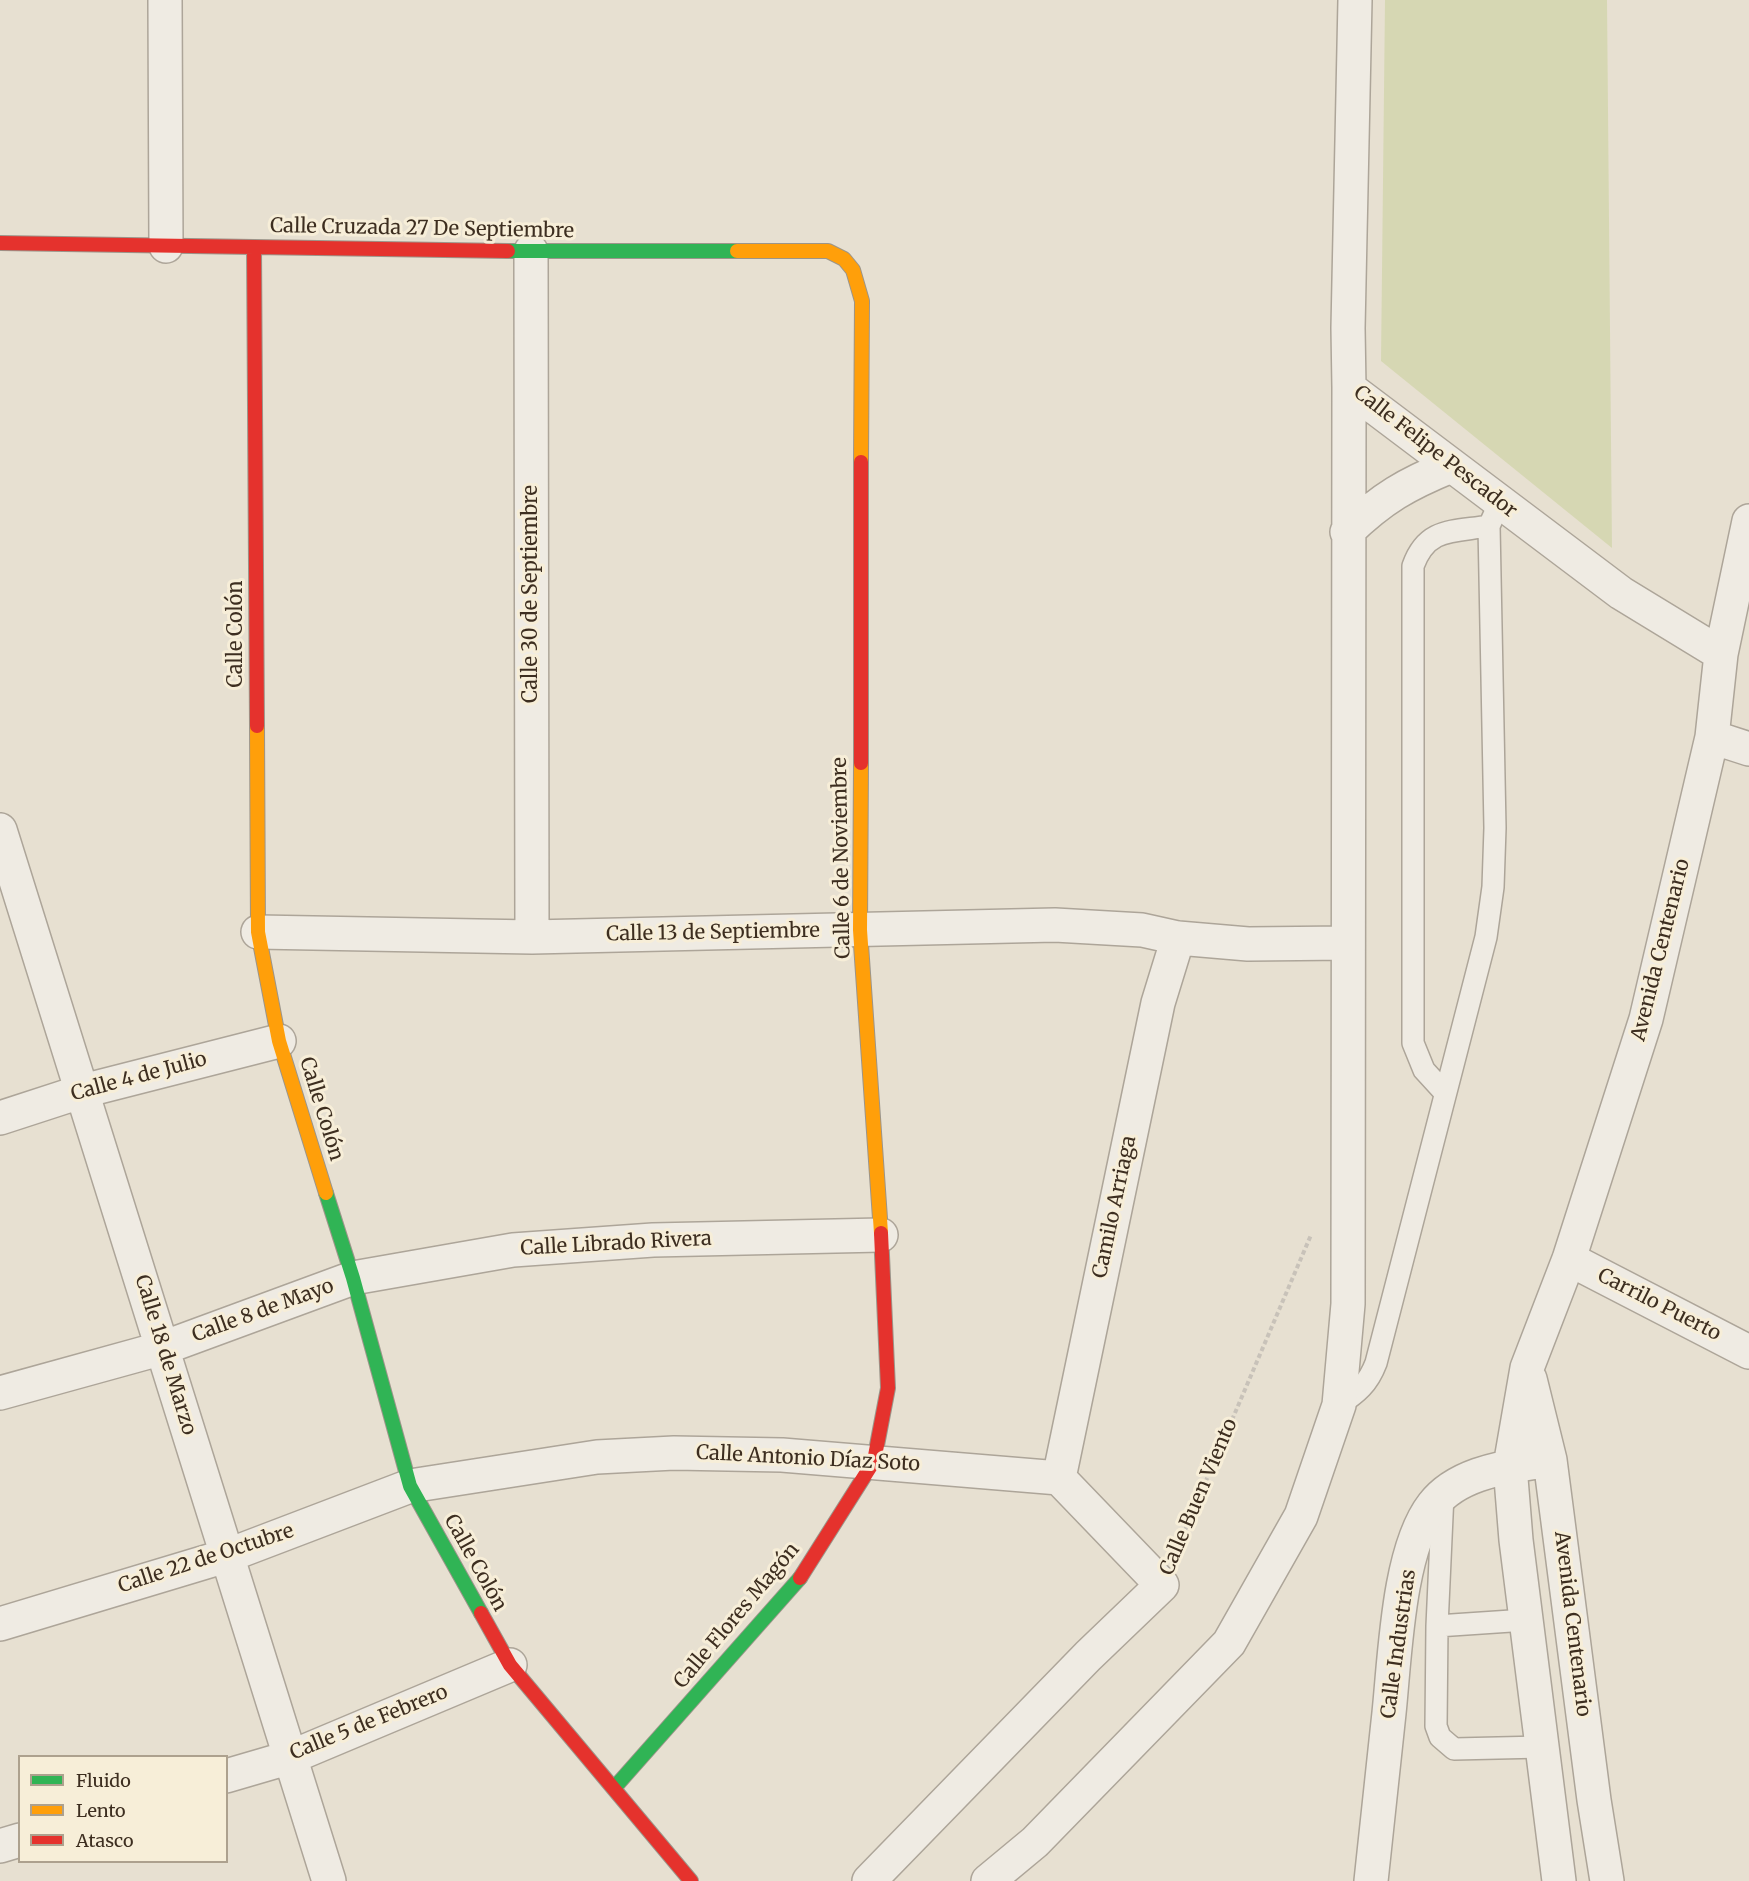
<!DOCTYPE html>
<html>
<head>
<meta charset="utf-8">
<style>
  body { margin:0 }
  #map { position:relative; width:1749px; height:1881px; overflow:hidden; background:#e7e0d1; font-family:Merriweather,serif }
  canvas { display:block }
  .legend { position:absolute; left:18px; top:1755px; width:210px; height:108px; box-sizing:border-box; background:#f7eed8; border:2px solid #ada18e; margin:0; padding:8px 10px; list-style:none; font-size:18px; color:#3d2e20 }
  .legend li { display:flex; align-items:center; gap:12px; height:30px }
  .legend b { width:30px; border:2px solid #ada18e }
</style>
</head>
<body>
<div id="map">
<canvas width="1749" height="1881"></canvas>
<ul class="legend">
<li><b style="height:8px;background:#30b455"></b>Fluido</li>
<li><b style="height:8px;background:#ff9f0a"></b>Lento</li>
<li><b style="height:8px;background:#e5322d"></b>Atasco</li>
</ul>
</div>
<script>
const ctx = document.querySelector('canvas').getContext('2d');
ctx.lineJoin = 'round';
function fillPath(path, color) {
  ctx.fillStyle = color;
  ctx.fill(path, 'evenodd');
}
function strokePath(path, color, width, dash) {
  ctx.strokeStyle = color;
  ctx.lineWidth = width;
  ctx.lineCap = dash ? 'butt' : 'round';
  ctx.setLineDash(dash || []);
  ctx.stroke(path);
}
function drawText(font, color, halo, rows, align = 'center') {
  ctx.font = font + ' Merriweather,serif';
  ctx.lineWidth = 6;
  ctx.setLineDash([]);
  ctx.textBaseline = 'middle';
  ctx.strokeStyle = halo;
  ctx.fillStyle = color;
  for (const [text, x, y, turn = 0] of rows) {
    ctx.save();
    ctx.translate(x, y);
    ctx.rotate((+turn || 0) * Math.PI / 180);
    ctx.textAlign = isNaN(turn) ? turn : align;
    if (halo) ctx.strokeText(text, 0, 0);
    ctx.fillText(text, 0, 0);
    ctx.restore();
  }
}
fillPath(new Path2D(`
  M1385,0H1607L1612,548L1381,361Z`), '#d6d7b3');
const lane = new Path2D(`
  M1445,1093L1424,1070L1413,1043V566C1427,527 1453,532 1489,526
  M1339,1405C1357,1393 1368,1384 1376,1363L1486,937L1493,887L1495,828L1489,526L1500,502
  M1443,1494L1437,1626L1436,1726L1440,1737L1454,1749L1542,1747
  M1437,1626L1526,1620`);
const street = new Path2D(`
  M165,0L166,246
  M1355,0L1348,328L1349,388L1621,593L1721,654
  M531,251L532,937
  M1347,532C1382,498 1407,484 1451,466
  M1712,737L1749,749
  M0,830L329,1881
  M258,932L532,937L1055,925L1142,930L1178,938L1248,944L1348,943
  M0,1118L83,1091L279,1041
  M1569,1259L1749,1352
  M1530,1379L1550,1460L1594,1800L1607,1881
  M0,1393L163,1348L353,1278L513,1250L653,1240L881,1235
  M1059,1478L1158,1003L1178,938
  M0,1624L229,1555L410,1486L597,1457L674,1453L782,1455L1059,1478L1162,1585L1088,1656L869,1881
  M226,1776L291,1757L510,1665
  M0,1846L20,1840
  M988,1881L1035,1842L1229,1643L1301,1516L1339,1405L1348,1304L1349,388
  M1371,1881C1377,1825 1383,1769 1389,1713C1395,1656 1398,1550 1433,1505C1455,1476 1498,1468 1531,1463
  M1559,1881L1516,1540L1510,1466L1527,1368L1569,1259L1646,1019L1712,737L1721,654L1749,521`);
const fast = new Path2D(`
  M508,251H737
  M326,1193L353,1278L410,1486L481,1613
  M615,1787L800,1578`);
const slow = new Path2D(`
  M737,251H828L844,259L853,270L862,301L861,462
  M257,726L258,932L279,1041L326,1193
  M861,763L860,930L881,1233`);
const jam = new Path2D(`
  M0,243L508,251
  M254,247L257,726
  M861,763V462
  M800,1578L874,1461L888,1388L881,1233
  M481,1613L510,1665L691,1881`);
strokePath(lane, '#ada599', 24);
strokePath(street, '#ada599', 36);
strokePath(fast, '#9c958a', 16);
strokePath(slow, '#9c958a', 16);
strokePath(jam, '#9c958a', 16);
strokePath(new Path2D(`
  M1176,1551L1311,1235`), '#c8c2b9', 4, [4.5, 3]);
strokePath(lane, '#efebe3', 21);
strokePath(street, '#efebe3', 33);
strokePath(fast, '#30b455', 14);
strokePath(slow, '#ff9f0a', 14);
strokePath(jam, '#e5322d', 14);
drawText('20px', '#3d2e20', '#f7eed8', [
  ["Calle Cruzada 27 De Septiembre",422,229,1],
  ["Calle Felipe Pescador",1435,452,38],
  ["Calle 30 de Septiembre",531,594,-90],
  ["Calle Colón",236,634,-90],
  ["Calle 6 de Noviembre",842,858,-91],
  ["Calle 13 de Septiembre",713,933,-1],
  ["Avenida Centenario",1661,950,-76],
  ["Calle 4 de Julio",139,1077,-15],
  ["Calle Colón",321,1109,73],
  ["Camilo Arriaga",1115,1207,-78],
  ["Calle Librado Rivera",616,1244,-3],
  ["Carrilo Puerto",1659,1305,27],
  ["Calle 8 de Mayo",263,1311,-20],
  ["Calle 18 de Marzo",165,1355,73],
  ["Calle Antonio Díaz Soto",808,1459,3],
  ["Calle Buen Viento",1199,1497,-67],
  ["Calle 22 de Octubre",206,1559,-18],
  ["Calle Colón",475,1563,61],
  ["Calle Flores Magón",737,1616,-50],
  ["Avenida Centenario",1572,1624,83],
  ["Calle Industrias",1399,1644,-82],
  ["Calle 5 de Febrero",369,1723,-22]
]);
</script>
</body>
</html>
